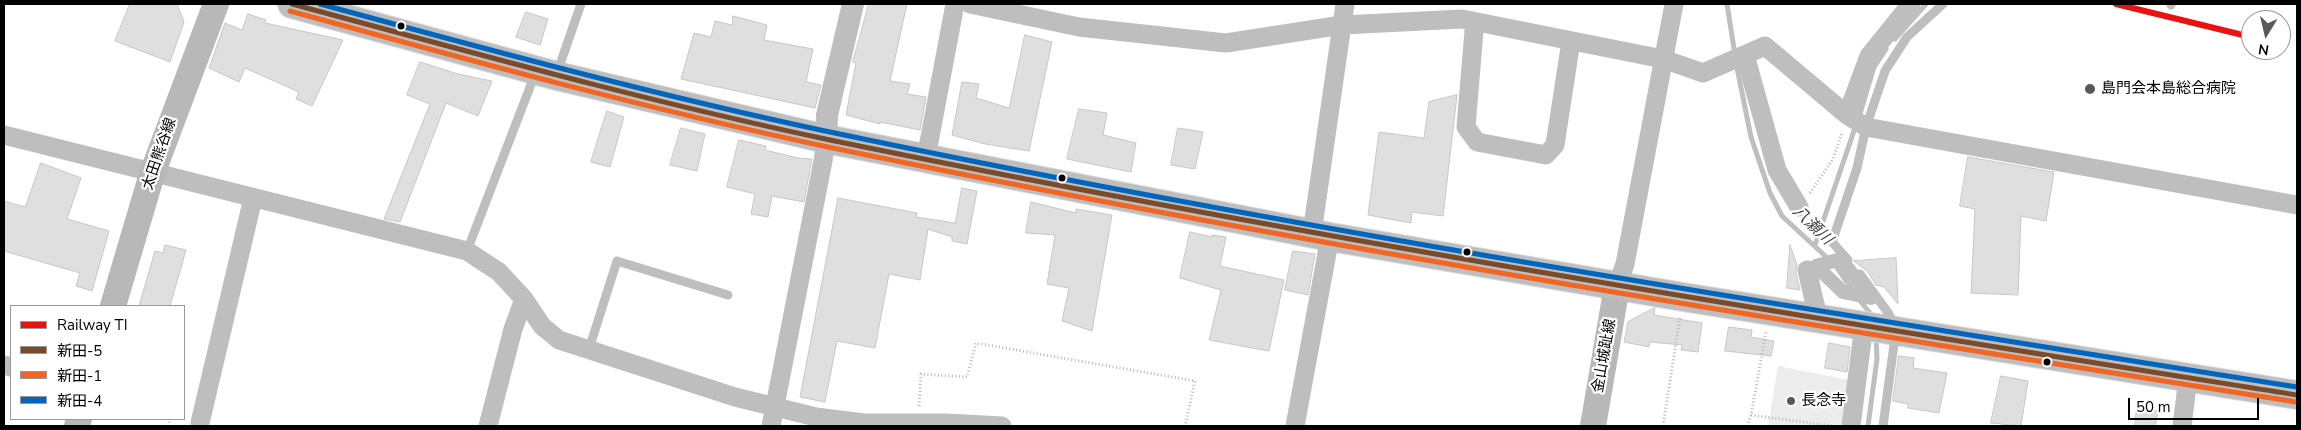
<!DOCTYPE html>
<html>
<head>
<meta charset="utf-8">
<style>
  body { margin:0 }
  #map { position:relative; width:2301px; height:430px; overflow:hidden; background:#fff; font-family:"Nunito Sans","Noto Sans JP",sans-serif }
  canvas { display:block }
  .frame { position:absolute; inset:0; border:5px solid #000; pointer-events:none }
  .legend { position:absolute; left:10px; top:305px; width:175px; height:115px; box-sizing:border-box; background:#fff; border:1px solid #999; margin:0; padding:6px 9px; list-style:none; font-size:15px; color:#000 }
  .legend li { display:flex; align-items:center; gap:10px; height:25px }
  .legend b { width:25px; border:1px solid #999 }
  .north { position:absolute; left:2241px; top:10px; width:50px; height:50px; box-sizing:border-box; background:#fff; border:1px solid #999; border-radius:50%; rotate:189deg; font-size:14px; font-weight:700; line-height:20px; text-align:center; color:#000 }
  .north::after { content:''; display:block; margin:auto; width:18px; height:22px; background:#595959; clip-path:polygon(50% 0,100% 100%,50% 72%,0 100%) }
  .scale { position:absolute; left:2128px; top:398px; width:131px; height:22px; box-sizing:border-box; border:2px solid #000; border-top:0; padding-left:6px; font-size:15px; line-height:18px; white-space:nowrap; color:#000; -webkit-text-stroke:4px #fff; paint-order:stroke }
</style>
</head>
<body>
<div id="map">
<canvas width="2301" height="430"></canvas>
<div class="frame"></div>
<ul class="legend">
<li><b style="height:6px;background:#e71212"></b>Railway TI</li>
<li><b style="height:6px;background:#7a4b2a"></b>新田-5</li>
<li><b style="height:6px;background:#f26522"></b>新田-1</li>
<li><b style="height:6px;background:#0065bd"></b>新田-4</li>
</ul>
<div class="north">N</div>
<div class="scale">50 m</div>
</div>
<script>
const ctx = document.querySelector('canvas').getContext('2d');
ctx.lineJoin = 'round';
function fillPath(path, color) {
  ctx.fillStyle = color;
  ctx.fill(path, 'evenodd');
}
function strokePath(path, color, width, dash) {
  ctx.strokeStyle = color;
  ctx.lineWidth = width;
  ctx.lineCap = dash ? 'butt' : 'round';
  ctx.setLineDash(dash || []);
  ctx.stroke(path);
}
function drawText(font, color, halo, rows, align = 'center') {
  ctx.font = font + ' "Nunito Sans","Noto Sans JP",sans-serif';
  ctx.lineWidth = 4.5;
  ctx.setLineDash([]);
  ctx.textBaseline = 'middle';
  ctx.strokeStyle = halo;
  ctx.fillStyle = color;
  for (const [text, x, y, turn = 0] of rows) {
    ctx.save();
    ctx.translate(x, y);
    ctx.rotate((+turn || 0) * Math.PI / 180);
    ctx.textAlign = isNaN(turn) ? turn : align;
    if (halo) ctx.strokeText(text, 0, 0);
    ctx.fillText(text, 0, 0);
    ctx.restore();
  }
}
fillPath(new Path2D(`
  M1778,366L1849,380L1843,426H1768Z`), '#ececec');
strokePath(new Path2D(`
  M1727,4L1735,55
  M1895,39L1926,4
  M1736,63L1751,137L1770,193L1782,216L1836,266L1853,291
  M1859,117L1874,67L1886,49
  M1815,245L1856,125
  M1858,298L1873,317
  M1868,426L1877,359L1876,337`), '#bfbfbf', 5);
const building = new Path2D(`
  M130,4H177L184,22L170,62L115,41Z
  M869,4H907L890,81L910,84L907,94L926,97L920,130L880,122V124L846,115L856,63L853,62Z
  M526,12L548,19L540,45L516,37Z
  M248,14L266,20L265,23L343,40L312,106L296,99L299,92L245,68L239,82L209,68L225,23L242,30Z
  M733,16L767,25L764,40L813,49L806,82L821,85L815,108L681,79L694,33L711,37L715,21L732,25Z
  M1025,35L1052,42L1029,151L985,144L952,135L962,82L979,84L976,98L1009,108Z
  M420,62L458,74L492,81L478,116L446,103L400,222L384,219L430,104L407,95Z
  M1457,95L1443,216L1412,212L1411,223L1368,215L1379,132L1424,138L1429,102Z
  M1079,109L1107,113L1103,135L1136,143L1131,172L1067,159Z
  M607,111L624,117L610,167L591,162Z
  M681,128L705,134L697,171L670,165Z
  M1178,128L1203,132L1195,169L1171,165Z
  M739,140L766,146L765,150L798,158L812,159L804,202L772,196L768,217L751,214L755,194L727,187Z
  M1968,157L2054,172L2046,221L2021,216L2018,295L1971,293L1975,209L1960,206Z
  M41,163L81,178L67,219L109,231L92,291L76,286L80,273L4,251V201L25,207Z
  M962,188L977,191L967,244L952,241V237L928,229L920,280L889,274L875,348L837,341L825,402L800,397L838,198L917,213L916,217L955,223Z
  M1031,202L1076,213V209L1112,215L1092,331L1062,321L1069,288L1047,284L1055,235L1026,233Z
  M1190,232L1212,237V235L1226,237L1220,266L1284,280L1269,351L1209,340L1221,290L1180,278Z
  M165,245L186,250L170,306H139L155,251L163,253Z
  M1790,245L1797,265L1796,273L1800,290L1787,288Z
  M1293,251L1315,254L1308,295L1285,290Z
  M1896,258L1898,304L1884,287L1876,285L1867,271L1854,261Z
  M1654,308H1655L1654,315L1702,323L1698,352L1681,350L1682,345L1650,342L1649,347L1624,342L1628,322Z
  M1729,327L1752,330L1751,337L1774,341L1771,356L1725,351Z
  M1829,343L1850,347L1847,372L1825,368Z
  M1899,356L1914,358L1913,368L1947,373L1939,413L1908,408V404L1893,401Z
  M2001,376L2028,381L2021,426L1991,423Z
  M2137,408L2158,411L2155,426H2135Z`);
fillPath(building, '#dfdfdf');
strokePath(building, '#c7c7c7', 1);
const primary = new Path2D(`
  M292,4L557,76L826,139L1330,237L1683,297L2297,395`);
strokePath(primary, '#dbdbdb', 30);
strokePath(new Path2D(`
  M1810,193L1833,159L1842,133
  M919,406L921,374L967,377L976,343L1195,381L1185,426
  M1751,415L1834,426
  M168,426L170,419
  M1663,426L1680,317
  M1747,426L1751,415L1766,332`), '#b9b9b9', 3, [1, 2.5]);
strokePath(new Path2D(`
  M2171,5V4
  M557,73L581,4
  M467,251L535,74
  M1848,260L1832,242L1857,168L1866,127L1885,71L1907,37L1943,4
  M1860,274L1889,314L1896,330L1883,426
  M589,349L617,261L728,295`), '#bebebe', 9);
strokePath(new Path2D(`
  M1841,259L1843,262L1871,298L1843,292L1816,266Z`), '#bebebe', 14);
strokePath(new Path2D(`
  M970,4L1079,27L1226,43L1342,25L1462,19L1663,59L1703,73L1765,46L1847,115L1866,127L2297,205
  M1477,22L1474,31L1466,127L1477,142L1546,155L1555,145L1571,41
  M1745,55L1777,170L1799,207
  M1847,115L1869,56L1911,4
  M4,135L467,251L499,272L524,299L542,326L559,340L735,397L816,417L864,423H946L1002,426
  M926,158L955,4
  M1312,233L1345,4
  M1807,270L1818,317
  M1617,286L1625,264L1674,4
  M4,365L11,367
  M200,423L253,198
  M488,426L513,329L524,299
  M771,426L823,161L826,139
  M1295,426L1330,237
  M1851,426L1864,325
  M2182,426L2188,378`), '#bebebe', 19);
strokePath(new Path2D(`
  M826,139L827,115L853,4`), '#bebebe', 22);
strokePath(new Path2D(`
  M113,306L152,174L216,4
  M77,426L79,419
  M1593,426L1617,286`), '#b8b8b8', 26);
strokePath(primary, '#bebebe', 28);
strokePath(new Path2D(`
  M292,4C470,52 649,102 830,140C1316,240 1807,317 2297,395`), '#7a4b2a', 5);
strokePath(new Path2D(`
  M290,11C468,60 647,109 828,147C1315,248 1805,324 2296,402`), '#f26522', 5);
strokePath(new Path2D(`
  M320,4C489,50 659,96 830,132C1316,234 1807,309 2297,387`), '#0065bd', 5);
strokePath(new Path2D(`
  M2116,4L2251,37`), '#e71212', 6);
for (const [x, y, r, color] of [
  [401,26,4.5,"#000"],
  [2090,89,6,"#595959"],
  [1062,178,4.5,"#000"],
  [1467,252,4.5,"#000"],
  [2047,362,4.5,"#000"],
  [1791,401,5,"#595959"]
]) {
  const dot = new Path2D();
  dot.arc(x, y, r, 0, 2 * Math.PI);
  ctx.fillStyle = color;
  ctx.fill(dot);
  strokePath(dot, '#fff', 2);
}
drawText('15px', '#000', '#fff', [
  ["島門会本島総合病院",2101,89],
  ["長念寺",1801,401]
], 'left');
drawText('15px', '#000', '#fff', [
  ["太田熊谷線",160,154,-71],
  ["金山城趾線",1605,356,-80]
]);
drawText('italic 16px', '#444', '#fff', [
  ["八瀬川",1812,226,44]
]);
</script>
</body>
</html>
